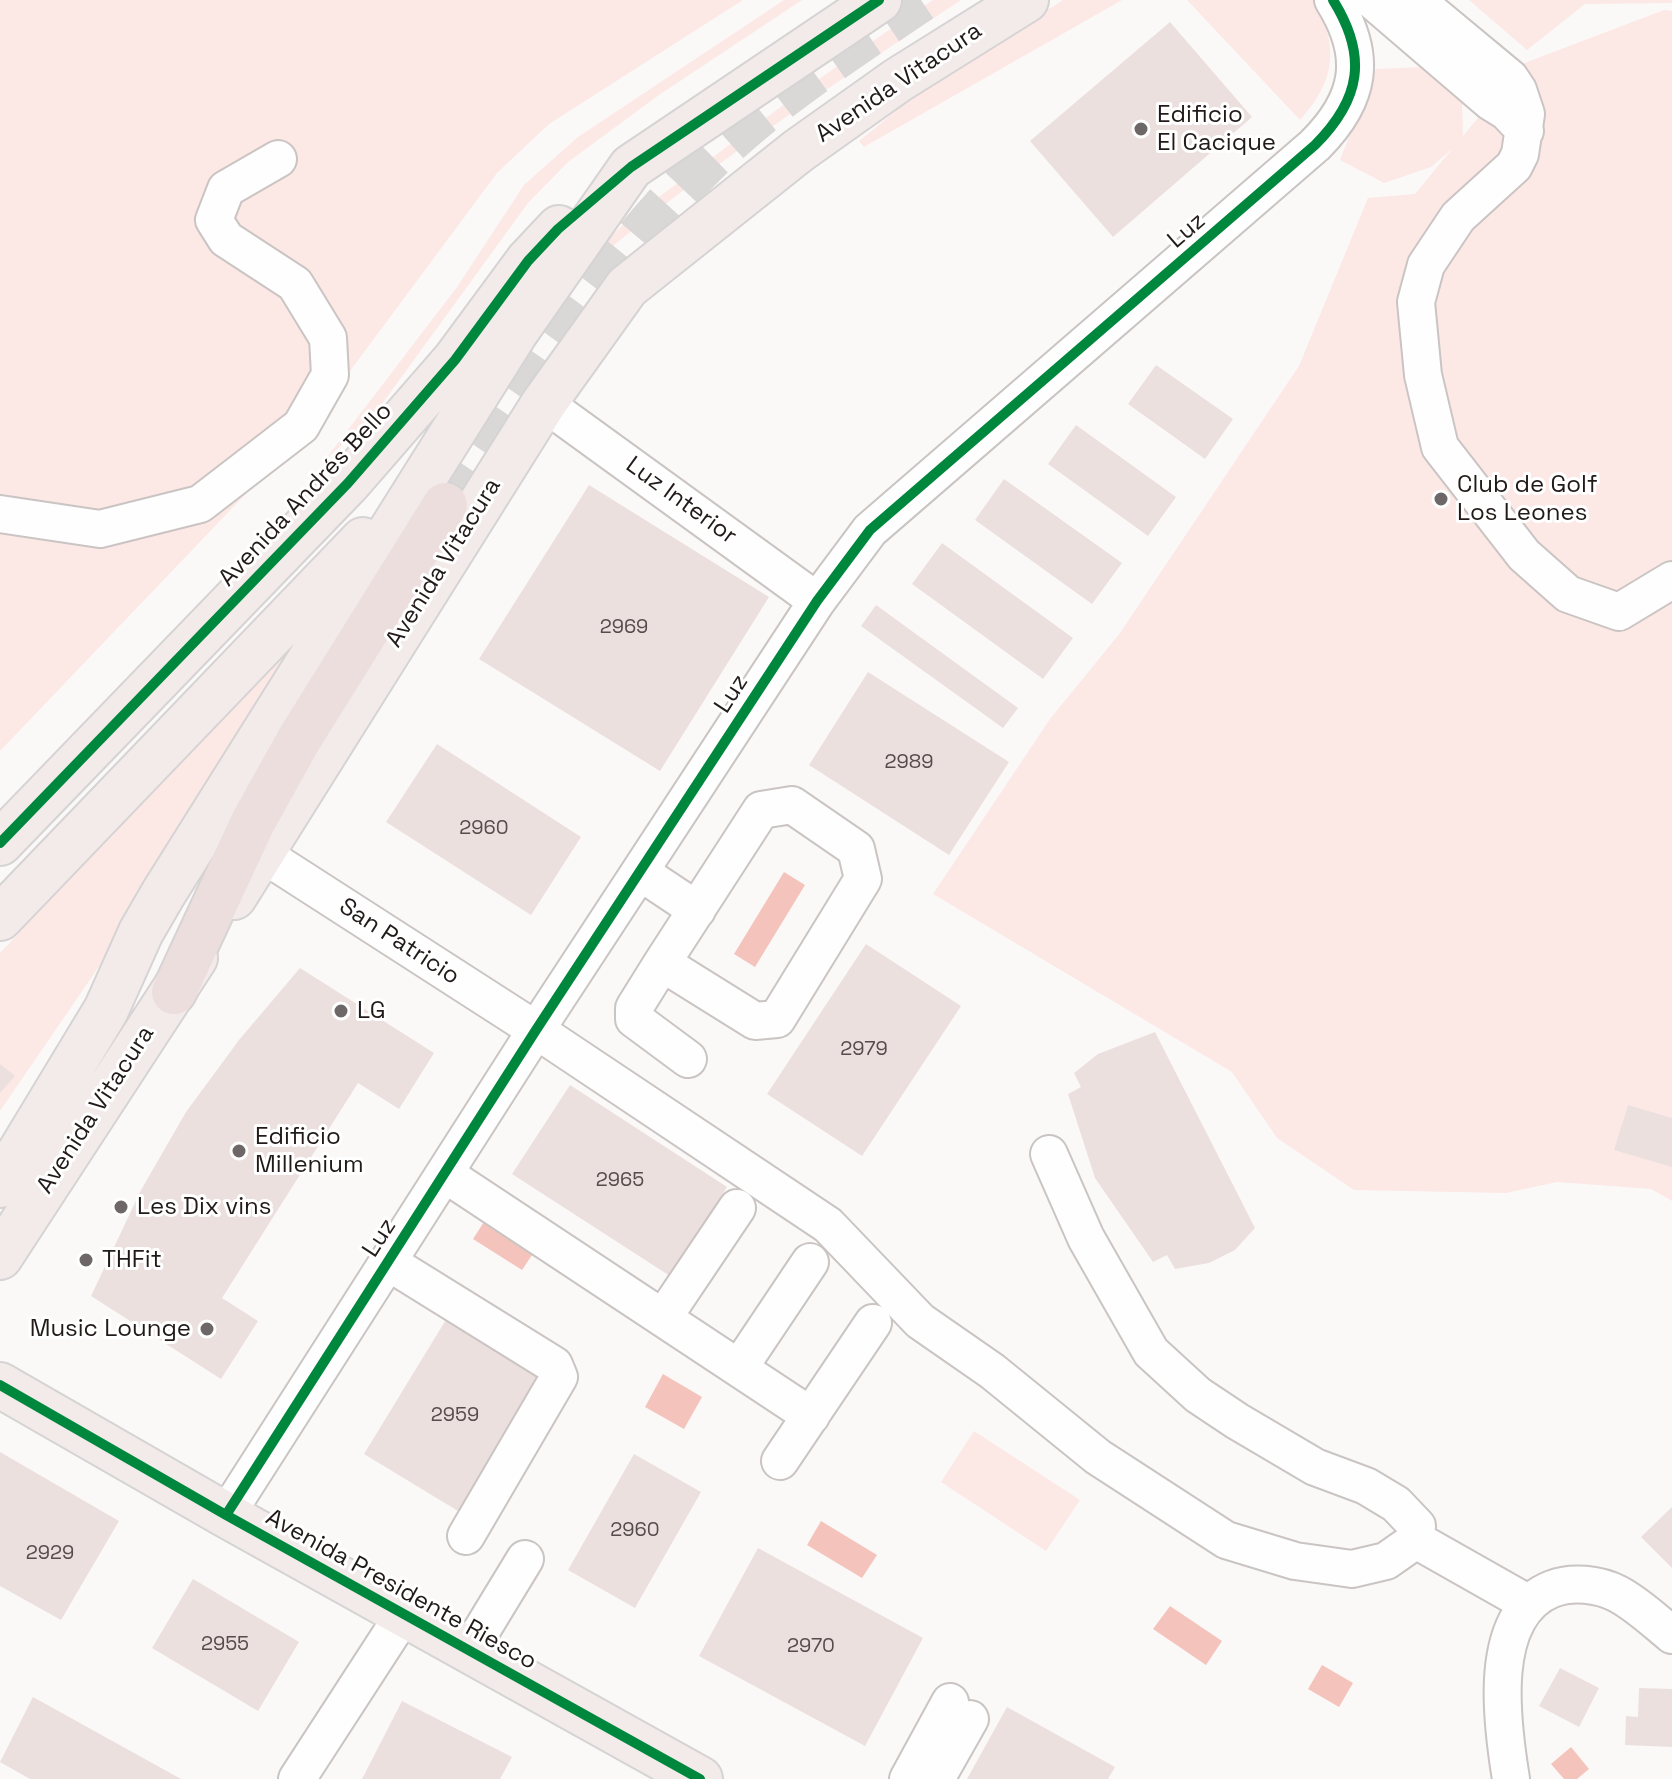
<!DOCTYPE html>
<html>
<head>
<meta charset="utf-8">
<style>
  body { margin:0 }
  canvas { display:block; background:#fbf8f8 }
</style>
</head>
<body>
<canvas width="1672" height="1779"></canvas>
<script>
const ctx = document.querySelector('canvas').getContext('2d');
ctx.lineJoin = 'round';
function fillPath(path, color) {
  ctx.fillStyle = color;
  ctx.fill(path, 'evenodd');
}
function strokePath(path, color, width, dash) {
  ctx.strokeStyle = color;
  ctx.lineWidth = width;
  ctx.lineCap = dash ? 'butt' : 'round';
  ctx.setLineDash(dash || []);
  ctx.stroke(path);
}
function drawText(font, color, halo, rows, align = 'center') {
  ctx.font = font + ' "Space Grotesk",sans-serif';
  ctx.lineWidth = 6;
  ctx.setLineDash([]);
  ctx.textBaseline = 'middle';
  ctx.strokeStyle = halo;
  ctx.fillStyle = color;
  for (const [text, x, y, turn = 0] of rows) {
    ctx.save();
    ctx.translate(x, y);
    ctx.rotate((+turn || 0) * Math.PI / 180);
    ctx.textAlign = isNaN(turn) ? turn : align;
    if (halo) ctx.strokeText(text, 0, 0);
    ctx.fillText(text, 0, 0);
    ctx.restore();
  }
}
fillPath(new Path2D(`
  M0,0H743L549,124L497,173L304,433L0,751Z
  M784,0H802L659,95L568,162L528,203L371,419L325,460L457,287L524,185L578,137Z
  M933,0H961C831,87 696,172 579,275C606,230 659,198 701,166C777,109 854,53 933,0Z
  M1063,0H1122L864,147L859,141L913,97Z
  M1187,0H1316C1338,49 1336,80 1300,120Z
  M1469,0H1672V3L1585,4L1527,50Z
  M1664,10L1672,11V1201L1651,1189L1557,1182L1506,1193L1354,1190L1277,1138L1232,1072L933,894L1050,719L1120,633L1299,366L1368,198L1415,194L1452,149L1431,167L1384,183L1340,160L1376,69L1424,67L1462,101L1463,136L1522,64Z
  M322,611L202,816L0,1111V953Z
  M974,1431L1080,1500L1046,1551L941,1482Z`), '#fce9e6');
fillPath(new Path2D(`
  M784,872L805,885L755,967L734,954Z
  M489,1214L538,1246L522,1270L473,1239Z
  M663,1374L702,1397L684,1429L645,1407Z
  M821,1521L877,1555L862,1578L807,1545Z
  M1170,1606L1222,1641L1206,1665L1153,1629Z
  M1322,1665L1353,1683L1339,1707L1308,1689Z
  M1571,1747L1589,1769L1577,1779H1564L1551,1764Z`), '#f4c4bc');
fillPath(new Path2D(`
  M1170,22L1252,117L1113,237L1030,141Z
  M1156,365L1233,419L1205,459L1128,404Z
  M1076,425L1176,497L1148,536L1048,464Z
  M1004,479L1122,563L1092,604L975,520Z
  M589,485L769,597L660,771L479,659Z
  M942,543L1073,638L1043,679L912,584Z
  M876,605L1018,708L1003,728L861,626Z
  M868,672L1009,762L949,855L809,765Z
  M437,744L581,837L531,915L386,822Z
  M866,944L961,1006L862,1156L767,1094Z
  M300,968L434,1053L399,1109L358,1083L222,1298L258,1321L221,1379L91,1296L141,1190L186,1112L239,1040Z
  M1155,1032L1255,1228L1235,1250L1209,1263L1175,1269L1167,1255L1153,1262L1095,1178L1068,1094L1081,1087L1074,1073L1098,1054Z
  M0,1064L15,1076L0,1093Z
  M570,1085L727,1187L670,1276L512,1174Z
  M1628,1105L1672,1118V1167L1614,1150Z
  M447,1318L546,1378L463,1514L364,1454Z
  M0,1452L119,1521L61,1620L0,1586Z
  M634,1454L701,1492L635,1608L568,1570Z
  M1672,1507V1568L1641,1537Z
  M758,1548L923,1638L865,1746L699,1656Z
  M193,1579L299,1642L258,1711L152,1648Z
  M1560,1668L1599,1688L1579,1727L1539,1706Z
  M1639,1688L1672,1689V1747L1625,1745L1626,1716L1638,1717Z
  M33,1697L181,1779H30L0,1762Z
  M402,1701L512,1757L500,1779H362Z
  M1007,1707L1115,1767L1108,1779H967Z`), '#ece0df');
strokePath(new Path2D(`
  M445,505C525,387 605,262 707,162C771,99 847,50 921,0`), '#dad7d7', 44, [44, 22]);
const minor = new Path2D(`
  M1372,0L1491,102L1507,112L1525,131
  M1416,0L1510,78L1518,90L1526,114L1520,154L1514,166L1458,217L1426,265L1416,302L1423,375L1440,447L1524,555L1568,594L1619,612L1672,580
  M544,403L817,601
  M0,514L100,529L200,504L301,426L330,375L328,338L295,284L226,239L214,220L226,189L278,159
  M792,805L856,849L863,879L777,1019L755,1021L662,963L761,810Z
  M261,853L536,1030L828,1225L920,1321L992,1371L1098,1457L1226,1540L1295,1561L1352,1569L1386,1561L1416,1540L1417,1526L1396,1504L1366,1486L1315,1467L1237,1421L1198,1395L1151,1352L1086,1238L1049,1154
  M640,872L697,910
  M662,963L634,1008V1019L688,1059
  M445,1174L811,1416
  M388,1262L554,1365L559,1377L466,1536
  M663,1318L737,1208
  M739,1368L810,1262
  M780,1461L873,1323
  M226,1515L536,1030L817,601L870,530L1315,145C1361,99 1368,56 1333,0
  M1416,1540L1529,1604
  M469,1651L525,1559
  M297,1779L404,1614
  M908,1779L950,1702
  M936,1779L970,1719
  M1511,1779C1502,1724 1486,1615 1552,1589C1572,1581 1599,1584 1618,1594C1637,1604 1655,1621 1672,1635`);
const major = new Path2D(`
  M0,843L348,483L455,360L528,261L559,228
  M234,897L544,403L627,287L798,151L898,80L1026,0
  M0,918L363,540
  M0,1185L106,1010L141,932L163,894L515,333L631,167L879,0
  M0,1257L195,958
  M0,1385L226,1515L700,1779`);
const highway = new Path2D(`
  M174,992L253,822L298,741L445,505`);
strokePath(minor, '#cac4c3', 40);
strokePath(major, '#d5d3d3', 48);
strokePath(highway, '#d5d3d3', 48);
strokePath(minor, '#fefefe', 36);
strokePath(major, '#f3ebea', 44);
strokePath(highway, '#eddede', 44);
strokePath(new Path2D(`
  M0,843L348,483L455,360L528,261L558,229L631,167L879,0
  M0,1385L226,1515L700,1779
  M226,1515L536,1030L817,601L870,530L1315,145C1361,99 1368,56 1333,0`), '#00873e', 10);
for (const [x, y, r, color] of [
  [1141,129,8,"#6d6867"],
  [1441,499,8,"#6d6867"],
  [341,1011,8,"#6d6867"],
  [239,1151,8,"#6d6867"],
  [121,1207,8,"#6d6867"],
  [86,1260,8,"#6d6867"],
  [207,1329,8,"#6d6867"]
]) {
  const dot = new Path2D();
  dot.arc(x, y, r, 0, 2 * Math.PI);
  ctx.fillStyle = color;
  ctx.fill(dot);
  strokePath(dot, '#fff', 3);
}
drawText('20px', '#554c4c', null, [
  ["2969",624,628],
  ["2989",909,763],
  ["2960",484,829],
  ["2979",864,1050],
  ["2965",620,1181],
  ["2959",455,1416],
  ["2960",635,1531],
  ["2929",50,1554],
  ["2955",225,1645],
  ["2970",811,1647]
]);
drawText('24px', '#211a19', '#fff', [
  ["Avenida Vitacura",899,83,-34],
  ["Luz",1187,231,-41],
  ["Avenida Andrés Bello",306,495,-47],
  ["Luz Interior",681,501,36],
  ["Avenida Vitacura",444,563,-58],
  ["Luz",732,694,-57],
  ["San Patricio",399,942,33],
  ["Avenida Vitacura",96,1110,-57],
  ["Luz",380,1238,-57],
  ["Avenida Presidente Riesco",401,1590,29]
]);
drawText('24px', '#211a19', '#fff', [
  ["Edificio",1157,115],
  ["El Cacique",1157,143],
  ["Club de Golf",1457,485],
  ["Los Leones",1457,513],
  ["LG",357,1011],
  ["Edificio",255,1137],
  ["Millenium",255,1165],
  ["Les Dix vins",137,1207],
  ["THFit",102,1260],
  ["Music Lounge",191,1329,"right"]
], 'left');
</script>
</body>
</html>
